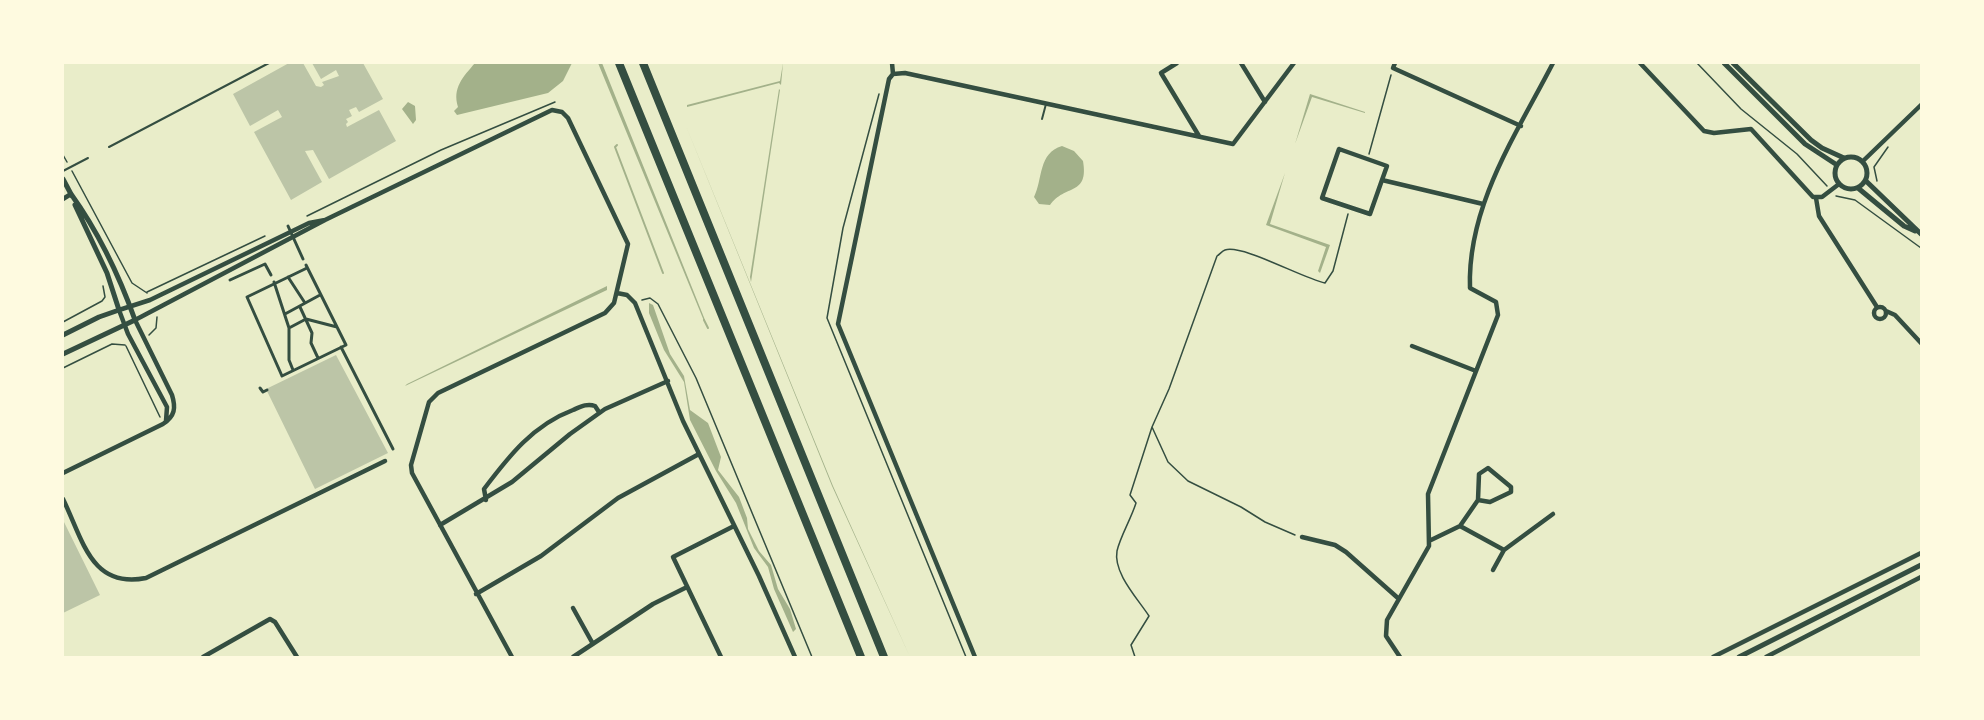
<!DOCTYPE html>
<html>
<head>
<meta charset="utf-8">
<style>
  body { margin:0 }
  #map { position:relative; width:1984px; height:720px; overflow:hidden; background:#e9edc9; font-family:"Archivo Narrow",sans-serif }
  canvas { display:block }
  .frame { position:absolute; inset:0; border:64px solid #fefae0; pointer-events:none }
</style>
</head>
<body>
<div id="map">
<canvas width="1984" height="720"></canvas>
<div class="frame"></div>
</div>
<script>
const ctx = document.querySelector('canvas').getContext('2d');
ctx.lineJoin = 'round';
function fillPath(path, color) {
  ctx.fillStyle = color;
  ctx.fill(path, 'evenodd');
}
function strokePath(path, color, width, dash) {
  ctx.strokeStyle = color;
  ctx.lineWidth = width;
  ctx.lineCap = dash ? 'butt' : 'round';
  ctx.setLineDash(dash || []);
  ctx.stroke(path);
}
fillPath(new Path2D(`
  M475,63H572L563,81L548,93L457,115L454,111L458,107C452,88 463,77 475,63Z
  M598,63H602L705,320L704,321Z
  M783,63L781,85L779,83L687,107V105L780,81Z
  M779,89L780,90L751,282L750,277Z
  M1310,94L1365,112V113L1312,97L1295,144Z
  M408,102L415,106L416,120L413,124L402,109Z
  M686,126L833,486L910,657L832,486Z
  M1062,146L1074,151L1083,161C1089,196 1065,184 1050,205L1039,204L1034,197C1043,179 1038,153 1062,146Z
  M1285,173L1270,224L1330,245L1320,273L1318,271L1326,247L1266,225Z
  M607,286V290L405,386L407,384Z
  M649,303L653,305L670,354L684,376L690,410L708,423L721,457L718,470L739,497L747,518L748,529L759,551L771,565L778,589L790,609L796,629L793,632L774,589L768,567L754,548L736,503L716,471L690,420L684,382L664,350L649,313Z`), '#a3b18a');
strokePath(new Path2D(`
  M617,145L615,147L663,273
  M704,320L708,328`), '#a3b18a', 2);
fillPath(new Path2D(`
  M289,63H303L316,86L321,87L324,85L322,82L339,76L336,70L321,79L312,63H363L383,99L359,112L356,107L349,110L352,116L346,119L348,122L346,124L347,127L379,110L396,141L329,179L313,150L305,151L322,182L291,200L254,132L282,117L278,110L250,126L233,94Z
  M336,355L388,453L315,489L266,389Z
  M63,520L100,595L63,613Z`), '#bcc5a7');
strokePath(new Path2D(`
  M1697,63L1741,109L1797,154L1827,186
  M879,94L843,228L827,318L966,657
  M1369,154L1391,75
  M63,155L67,162
  M72,171L132,283L147,293
  M1877,181L1874,167L1888,147
  M1836,196L1855,200L1921,248
  M307,216L441,150L555,102
  M147,292L265,236
  M642,300L650,298L658,304L696,378L812,657
  M63,322L102,301L105,297L103,286
  M149,335L156,328L157,317
  M126,346L160,417
  M63,368L112,344L125,345
  M1152,427L1168,462L1188,481L1241,507L1265,522L1295,535
  M1135,657L1131,645L1149,616C1138,599 1113,573 1117,551C1120,537 1131,519 1136,503L1130,495L1152,427L1169,389L1217,256C1220,254 1222,251 1225,250C1242,244 1302,278 1325,283L1333,271L1348,214`), '#344e41', 1.5);
strokePath(new Path2D(`
  M1042,119L1046,104
  M109,147L269,63
  M63,171L88,158`), '#344e41', 2);
strokePath(new Path2D(`
  M288,226L303,259
  M306,265L346,345L282,376L247,297L307,268
  M288,277L305,303
  M230,280L265,264L271,275
  M274,282L289,328V360L293,370
  M300,307L312,333L311,343L318,358
  M285,314L320,295
  M289,328L306,319L337,327
  M341,347L393,449
  M260,388L263,392L267,390`), '#344e41', 3);
strokePath(new Path2D(`
  M892,63L893,74
  M1177,63L1161,73L1199,136
  M1241,63L1265,102
  M1395,63L1393,68L1521,126
  M1640,63L1704,131L1714,133L1751,129L1813,197H1822L1839,184
  M1863,161L1921,105
  M1382,180L1370,214L1322,198L1339,149L1387,166L1382,180L1483,204
  M1816,198L1819,216L1877,307
  M63,199L71,194
  M617,293L627,295L635,303L683,421L759,576L795,657
  M1874 313a6 6 0 1 1 12 0a6 6 0 1 1-12 0Z
  M1886,311L1895,315L1921,343
  M1412,346L1476,371
  M166,421L167,407L128,334L119,310L150,300L309,223L325,220
  M1488,468L1511,487V492L1490,502L1478,500L1479,474Z
  M63,473L163,424C175,416 176,408 172,395L135,320L325,220L552,110L562,112L568,118L628,244L614,303L605,313L438,393L429,402L411,465L412,473L512,657
  M63,499C83,540 91,589 146,578L385,461
  M486,500L484,489C509,456 533,425 573,410C580,407 587,403 595,406L599,412
  M440,525L512,482L570,434L605,409L668,381
  M1460,526L1504,550L1553,514
  M1302,537L1335,545L1346,552L1399,599
  M1431,540L1460,526L1478,500
  M1493,570L1504,550
  M476,594L541,556L618,498L699,454
  M573,608L593,644
  M203,657L270,619L275,622L297,657
  M573,657L653,604L687,587
  M721,657L673,557L734,526
  M975,657L838,324L889,79L893,74L905,73L1233,144L1294,63
  M1400,657L1386,636L1387,620L1429,546L1428,494L1498,315L1496,302L1470,288C1467,206 1517,133 1553,63
  M1713,657L1921,553
  M1766,657L1921,577`), '#344e41', 4.5);
strokePath(new Path2D(`
  M1724,63L1805,144L1837,165
  M1733,63L1811,140L1822,148L1844,158
  M1835 173a16 16 0 1 1 32 0a16 16 0 1 1-32 0Z
  M63,179L72,196
  M1866,181L1921,234
  M1858,188L1904,226L1915,231
  M63,335L99,317L119,310L107,273L75,205
  M63,354L135,320C119,275 99,233 71,194
  M1739,657L1921,565`), '#344e41', 5);
strokePath(new Path2D(`
  M619,63L861,657
  M643,63L884,657`), '#344e41', 8);
</script>
</body>
</html>
